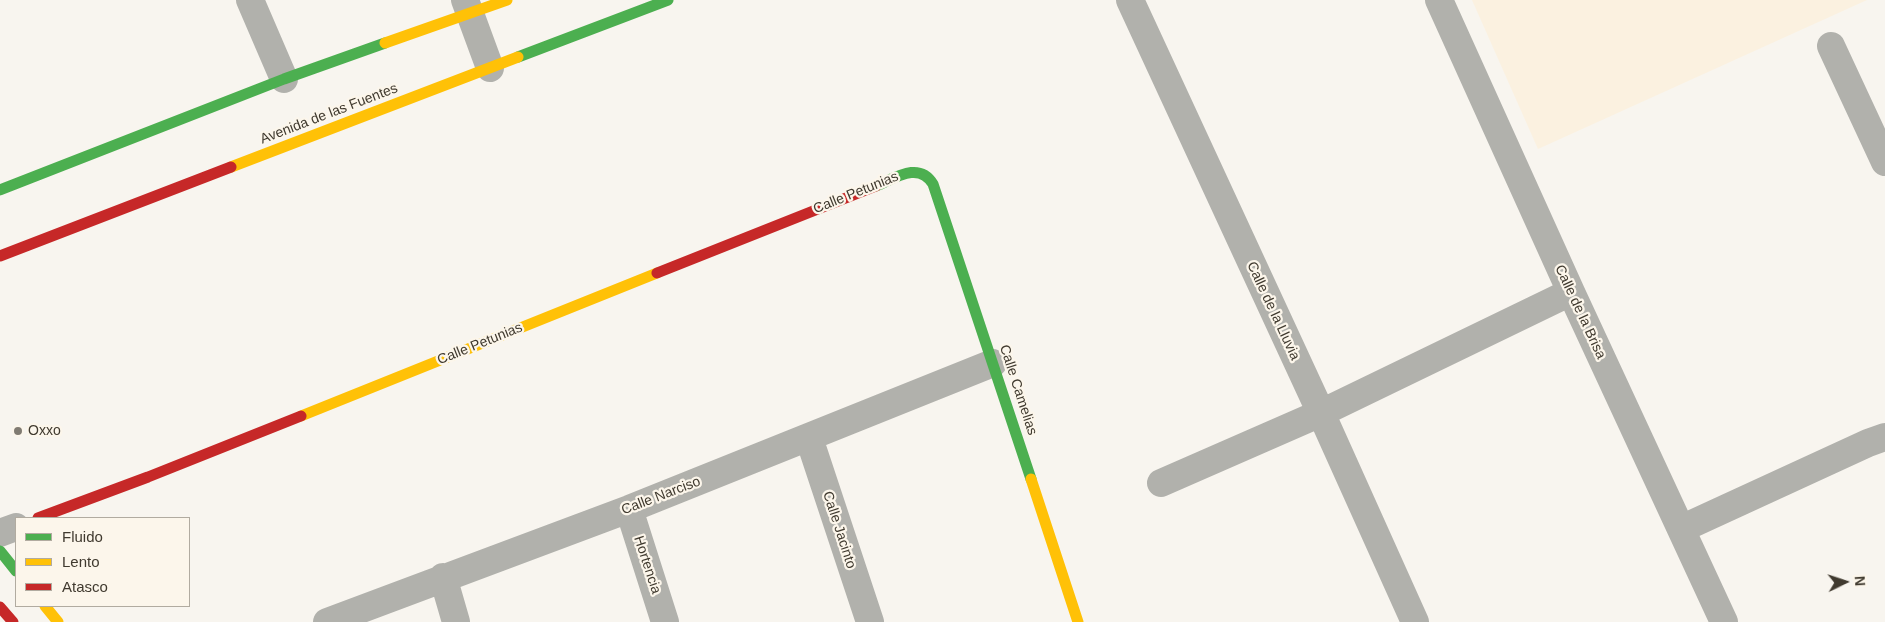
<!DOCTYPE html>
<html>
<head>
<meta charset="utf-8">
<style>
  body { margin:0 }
  #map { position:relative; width:1885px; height:622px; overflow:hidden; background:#f8f5ef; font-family:Helvetica,sans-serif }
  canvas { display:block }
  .legend { position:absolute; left:15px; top:517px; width:175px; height:90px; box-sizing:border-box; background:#fcf6eb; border:1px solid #b1aba0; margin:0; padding:6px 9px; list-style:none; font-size:15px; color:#403a2f }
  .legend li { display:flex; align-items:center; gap:10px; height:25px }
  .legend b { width:25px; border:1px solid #b1aba0 }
  .north { position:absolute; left:1820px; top:557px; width:50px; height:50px; -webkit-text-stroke:4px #fcf6eb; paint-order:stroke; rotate:86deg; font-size:14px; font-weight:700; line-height:20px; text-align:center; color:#403a2f }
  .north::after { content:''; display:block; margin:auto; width:18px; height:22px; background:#403a2f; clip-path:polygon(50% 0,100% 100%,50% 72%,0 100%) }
</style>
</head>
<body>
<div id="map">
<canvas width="1885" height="622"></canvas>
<ul class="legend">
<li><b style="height:6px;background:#4caf50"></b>Fluido</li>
<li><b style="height:6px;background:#ffc107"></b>Lento</li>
<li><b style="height:6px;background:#c62828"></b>Atasco</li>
</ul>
<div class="north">N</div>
</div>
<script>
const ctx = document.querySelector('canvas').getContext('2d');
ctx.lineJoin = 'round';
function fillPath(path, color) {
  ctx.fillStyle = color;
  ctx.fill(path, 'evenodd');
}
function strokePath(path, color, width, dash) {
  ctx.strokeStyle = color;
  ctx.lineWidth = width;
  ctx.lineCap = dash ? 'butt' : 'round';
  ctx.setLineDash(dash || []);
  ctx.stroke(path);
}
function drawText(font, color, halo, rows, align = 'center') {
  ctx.font = font + ' Helvetica,sans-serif';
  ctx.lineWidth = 4.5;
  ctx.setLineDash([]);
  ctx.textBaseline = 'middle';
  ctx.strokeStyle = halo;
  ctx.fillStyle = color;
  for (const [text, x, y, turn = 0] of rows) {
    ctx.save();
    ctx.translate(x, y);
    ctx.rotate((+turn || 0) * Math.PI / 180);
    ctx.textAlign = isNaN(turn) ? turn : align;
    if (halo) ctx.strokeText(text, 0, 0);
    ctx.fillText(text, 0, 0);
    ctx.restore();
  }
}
fillPath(new Path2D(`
  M1472,0H1867L1538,149Z`), '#fbf1e0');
strokePath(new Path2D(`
  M250,0L284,79
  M465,0L490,68
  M1130,0L1321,413L1415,622
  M1439,0L1571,292L1724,622
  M1831,46L1885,162
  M809,438L870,622
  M1161,483L1321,413L1571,292
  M629,509L665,622
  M1681,529L1868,443L1885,437
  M0,533L16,527
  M443,577L456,622
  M327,622L629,509L993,363`), '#b1b1ac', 28);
strokePath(new Path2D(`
  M518,57L668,0
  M876,186C895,178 919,161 933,184L1031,479
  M0,190L284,79L385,43
  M0,551L16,571`), '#4caf50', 11);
strokePath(new Path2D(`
  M385,43L507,0
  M231,167L518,57
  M301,416L657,273
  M1031,479L1078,622
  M45,606L58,622`), '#ffc107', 11);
strokePath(new Path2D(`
  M0,256L231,167
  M657,273L876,186
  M38,518L148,477L301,416
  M0,607L13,622`), '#c62828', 11);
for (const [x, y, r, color] of [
  [18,431,5,"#807b72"]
]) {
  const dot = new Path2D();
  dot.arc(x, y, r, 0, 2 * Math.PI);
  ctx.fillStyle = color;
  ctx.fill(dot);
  strokePath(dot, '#fcf6eb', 2);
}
drawText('14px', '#403a2f', '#fcf6eb', [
  ["Avenida de las Fuentes",329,114,-21],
  ["Calle Petunias",856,193,-22],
  ["Calle de la Lluvia",1273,311,65],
  ["Calle de la Brisa",1580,312,65],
  ["Calle Petunias",480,344,-22],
  ["Calle Camelias",1018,390,72],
  ["Calle Narciso",661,496,-21],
  ["Calle Jacinto",839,530,72],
  ["Hortencia",647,565,72]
]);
drawText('14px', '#403a2f', '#fcf6eb', [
  ["Oxxo",28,431]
], 'left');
</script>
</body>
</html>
